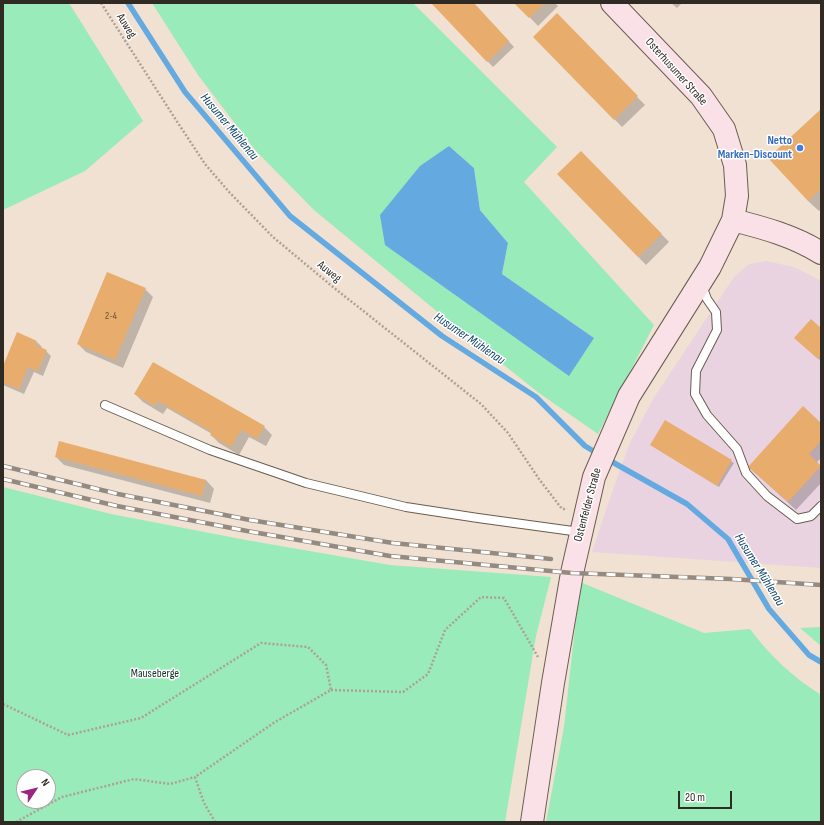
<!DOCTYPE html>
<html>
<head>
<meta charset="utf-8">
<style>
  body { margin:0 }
  #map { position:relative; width:824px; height:825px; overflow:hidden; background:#f0e1d3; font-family:"Sofia Sans Condensed",sans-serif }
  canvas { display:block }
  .frame { position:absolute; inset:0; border:4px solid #302a25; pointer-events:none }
  .north { position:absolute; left:16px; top:769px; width:40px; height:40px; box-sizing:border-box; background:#fff; border:1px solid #acaaa8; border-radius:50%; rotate:55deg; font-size:11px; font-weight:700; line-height:16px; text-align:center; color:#302a25 }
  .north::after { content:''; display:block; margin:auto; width:14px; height:18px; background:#9b2681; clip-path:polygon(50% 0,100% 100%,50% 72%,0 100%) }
  .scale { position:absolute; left:678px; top:791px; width:54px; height:18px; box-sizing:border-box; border:2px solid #302a25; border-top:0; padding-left:5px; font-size:12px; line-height:14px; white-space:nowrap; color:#302a25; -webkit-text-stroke:3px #fff; paint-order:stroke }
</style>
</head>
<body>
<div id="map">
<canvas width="824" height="825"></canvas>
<div class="frame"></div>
<div class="north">N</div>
<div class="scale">20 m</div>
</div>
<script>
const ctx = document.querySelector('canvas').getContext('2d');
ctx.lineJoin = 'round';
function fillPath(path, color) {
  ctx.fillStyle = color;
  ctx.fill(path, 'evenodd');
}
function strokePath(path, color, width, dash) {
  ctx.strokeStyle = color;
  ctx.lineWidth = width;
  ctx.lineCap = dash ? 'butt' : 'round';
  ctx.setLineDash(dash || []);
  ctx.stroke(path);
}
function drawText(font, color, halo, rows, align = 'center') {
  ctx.font = font + ' "Sofia Sans Condensed",sans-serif';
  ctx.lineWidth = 3;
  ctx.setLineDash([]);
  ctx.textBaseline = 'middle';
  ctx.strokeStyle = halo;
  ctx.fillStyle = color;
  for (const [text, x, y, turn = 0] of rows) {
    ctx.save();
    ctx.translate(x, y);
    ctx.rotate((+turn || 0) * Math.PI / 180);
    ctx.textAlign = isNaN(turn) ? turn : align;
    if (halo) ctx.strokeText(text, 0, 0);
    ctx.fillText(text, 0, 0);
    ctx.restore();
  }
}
fillPath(new Path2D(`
  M766,261L794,267L821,281V568L592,552L607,507L629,445L653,399L734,277L749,264Z`), '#e9d3e0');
fillPath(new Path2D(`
  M3,3H69L143,121L85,171L3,210Z
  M152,3H413L557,147L524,182L654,325L598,434L539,393L451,323L314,210L256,151L198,75ZM449,146L474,168L480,210L508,243L502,274L594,338L386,245Z
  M3,487L111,514L246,540L390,565L551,577L536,636L505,822H3ZM24,777H48V801H24Z
  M580,582L704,633L750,629C769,655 794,678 821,695V822H546L564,727Z
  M821,627V646L800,628Z`), '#99ebb9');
fillPath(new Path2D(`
  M449,146L474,168L480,210L508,243L502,274L594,338L569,376L385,245L380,215L420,166Z`), '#64aae0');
fillPath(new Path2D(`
  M432,3H473L514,47L493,67Z
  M516,3H555L558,6L538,26Z
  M671,3H682L677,8Z
  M557,15L645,105L622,127L534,37Z
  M821,110V209L819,211L808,201Z
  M581,152L669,242L646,265L558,174Z
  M145,289L153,297L123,368L86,352L78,344Z
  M821,330V361L801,343Z
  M37,342L42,347L41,349L46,351L51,356L43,376L34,372L24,394L3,385V368Z
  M135,394L264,427L272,435L266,446L249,437L239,455L219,443L211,435L212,434L167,408L163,414L143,402Z
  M665,421L734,463L719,487L651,445Z
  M821,424V458L816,463L821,467V483L796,510L758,475Z
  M56,457L206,480L214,489L210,503L64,465Z`), '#0003');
strokePath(new Path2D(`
  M128,3L185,92L290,216L442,336L536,397L585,446L600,455
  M607,459L687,504L728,539L769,609L809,655L821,662`), '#64aae0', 5.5);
fillPath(new Path2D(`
  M431,3H474L509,41L487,62Z
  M514,3H545L529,18Z
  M557,13L638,96L614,120L533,37Z
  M821,109V189L808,201L768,158Z
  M581,151L662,234L638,257L557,174Z
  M107,272L146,288L115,360L77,344Z
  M811,319L821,328V355L818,359L794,338Z
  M17,332L37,341L35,345L47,350L38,371L28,367L19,389L3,383V366Z
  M153,362L265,426L257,439L241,430L231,447L210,435L212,432L158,401L155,406L134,394Z
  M803,406L821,423V441L809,454L821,466L788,502L748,467Z
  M665,420L732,460L717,486L650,445Z
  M59,441L206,480L202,496L55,457Z`), '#e8ad6c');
const lane = new Path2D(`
  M702,286L707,299L716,312L717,330L696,371L695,394L707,415L737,449L746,473L767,496L797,519L811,516L821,506
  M105,405L210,450L306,483L406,507L478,518L580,532`);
const secondary = new Path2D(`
  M733,220C764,228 794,236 821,253
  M532,822L553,683L572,573L594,477L629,396L710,267L733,220L737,196L735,165L724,129L701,96L612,3`);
strokePath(lane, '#695d50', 10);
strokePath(secondary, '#695d50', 24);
strokePath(new Path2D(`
  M101,3L176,120L205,164L230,193L273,237L333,287L481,404L508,433L539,479L562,509H567
  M331,690L403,692L428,674L445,630L481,597L504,598L538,657
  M3,704L68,735L141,718L261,643L308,647L326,665L331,690L275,722L195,777L204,803L215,822
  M16,822L62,797L134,779L170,784L195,777`), '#ada197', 2.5, [2, 2]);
strokePath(lane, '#fff', 8);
strokePath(secondary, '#fae1e7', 22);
const rail = new Path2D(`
  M3,466L118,494L250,520L393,543L551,559
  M3,479L117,506L247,531L390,556L572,573L731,579L821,585`);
strokePath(rail, '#958a80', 4.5);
strokePath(rail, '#fff', 3, [9]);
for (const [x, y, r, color] of [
  [800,148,4,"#3f7fe0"]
]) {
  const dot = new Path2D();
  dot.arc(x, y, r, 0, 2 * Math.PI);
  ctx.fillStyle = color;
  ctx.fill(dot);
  strokePath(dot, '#fff', 1.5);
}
drawText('10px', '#5e4b37', null, [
  ["2-4",111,316]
]);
drawText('12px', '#302a25', '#fff', [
  ["Auweg",126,26,58],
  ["Osterhusumer Straße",676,72,48],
  ["Auweg",329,272,39],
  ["Ostenfelder Straße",588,505,-75]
]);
drawText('bold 12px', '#366cbe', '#fff', [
  ["Netto",792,141],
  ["Marken-Discount",792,155]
], 'right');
drawText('12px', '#0f3320', '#fff', [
  ["Mauseberge",155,674]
]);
drawText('italic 13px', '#0f4569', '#fff', [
  ["Husumer Mühlenau",229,127,50],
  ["Husumer Mühlenau",469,339,34],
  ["Husumer Mühlenau",759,570,58]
]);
</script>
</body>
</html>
